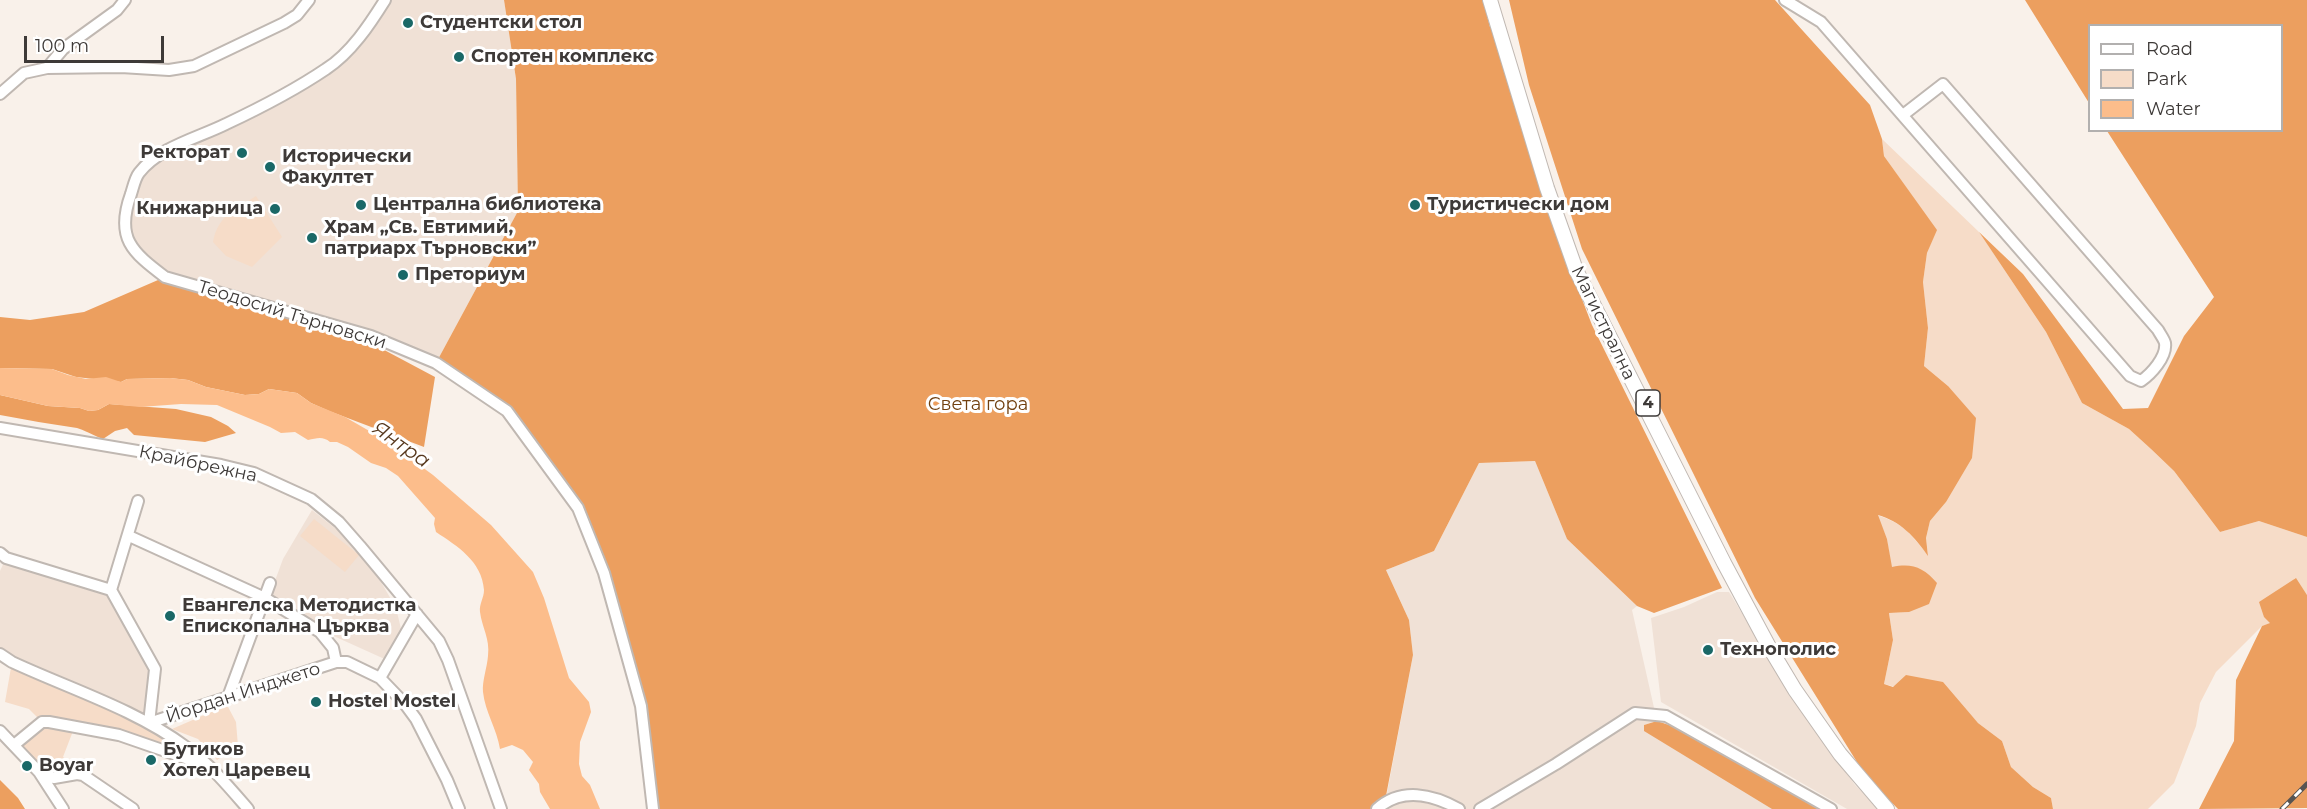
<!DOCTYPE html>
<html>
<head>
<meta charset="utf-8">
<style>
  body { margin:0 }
  #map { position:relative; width:2307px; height:809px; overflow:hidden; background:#f9f1ea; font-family:Montserrat,sans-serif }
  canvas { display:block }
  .legend { position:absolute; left:2088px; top:24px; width:195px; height:108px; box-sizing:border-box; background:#fff; border:2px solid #b2b0af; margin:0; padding:8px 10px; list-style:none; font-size:18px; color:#3e3a38 }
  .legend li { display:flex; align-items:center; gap:12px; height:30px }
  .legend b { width:30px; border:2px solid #b2b0af }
  .scale { position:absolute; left:24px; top:36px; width:140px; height:27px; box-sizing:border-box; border:3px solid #3e3a38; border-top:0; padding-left:8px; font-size:18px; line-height:21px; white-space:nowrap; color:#3e3a38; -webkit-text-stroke:4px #fff; paint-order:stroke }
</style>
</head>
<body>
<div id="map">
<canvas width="2307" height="809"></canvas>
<ul class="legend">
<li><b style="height:8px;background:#fff"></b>Road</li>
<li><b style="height:16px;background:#f6dcc8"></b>Park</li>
<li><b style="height:16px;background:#fcbd8b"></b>Water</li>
</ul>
<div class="scale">100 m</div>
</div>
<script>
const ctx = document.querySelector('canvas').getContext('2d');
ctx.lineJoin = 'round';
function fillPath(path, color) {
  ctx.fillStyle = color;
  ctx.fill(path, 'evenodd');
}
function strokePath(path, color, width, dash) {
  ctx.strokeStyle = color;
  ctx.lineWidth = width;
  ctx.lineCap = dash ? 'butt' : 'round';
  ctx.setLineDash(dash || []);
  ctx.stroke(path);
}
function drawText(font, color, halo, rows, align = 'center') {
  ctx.font = font + ' Montserrat,sans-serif';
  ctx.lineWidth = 6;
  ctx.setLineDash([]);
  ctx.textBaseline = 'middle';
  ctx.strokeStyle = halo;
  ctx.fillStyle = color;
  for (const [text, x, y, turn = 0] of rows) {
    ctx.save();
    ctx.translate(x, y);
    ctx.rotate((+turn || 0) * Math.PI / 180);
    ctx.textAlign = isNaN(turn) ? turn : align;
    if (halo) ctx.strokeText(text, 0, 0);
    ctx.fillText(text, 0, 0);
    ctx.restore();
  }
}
fillPath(new Path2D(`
  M385,0H504L516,79L518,211L436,363L371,336L165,277L129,243L127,206L138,174L158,156L328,68Z
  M1535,461L1567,539L1637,606L1632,610L1657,721L1644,725L1782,809H1384L1413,655L1409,620L1386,570L1434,551L1479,463Z
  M312,510L340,532L377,575L396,608L403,637L389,661L327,633L269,597L283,559Z
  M6,558L111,590L155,669L149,723L0,654V571Z
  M1717,592H1729L1786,686L1855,785L1880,809H1847L1661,702L1651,618L1684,607Z`), '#f0e1d6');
fillPath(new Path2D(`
  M1882,139L1979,232L2046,332L2082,403L2129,429L2151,449L2174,471L2220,532L2259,521L2307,537V595L2295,578L2271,623L2262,626L2216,672L2200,703L2196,726L2174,783L2148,809H2053L2051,798L2033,787L2011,767L2002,741L1978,723L1960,704L1884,684L1893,640L1889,613L1909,612L1891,567L1887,539L1877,515C1905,524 1910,534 1928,555L1926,538L1930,521L1946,502L1948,386L1924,366L1928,328L1923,282L1927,253L1936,230L1884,156Z
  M256,196L282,237L252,267L226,256L213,242C218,215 235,210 256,196Z
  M314,519L359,555L345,572L300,536Z
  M12,662L137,717L209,766L147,743L73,731L63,757L85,772L54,778L14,745L42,722L29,709L5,702Z
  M227,705L236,722L238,746L217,760L198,739L172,729Z`), '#f6dcc8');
fillPath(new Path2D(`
  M504,0H1483L1490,27L1496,35L1561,245L1592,325L1722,588L1654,613L1637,606L1567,539L1535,461L1479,463L1434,551L1386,570L1409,620L1413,655L1385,801L1377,809H653L641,706L578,508L507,411L436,363L518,211L516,79Z
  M1509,0H1775L1870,105L1882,139L1884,156L1937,230L1927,253L1923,282L1928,328L1924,366L1948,386L1976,418L1972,458L1946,502L1930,521L1926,538L1928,556C1915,537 1900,521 1878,515L1887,539L1892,567C1912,563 1923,567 1937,583L1929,604L1909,612L1889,613L1893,640L1884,684L1893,687L1906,675L1943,682L1978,723L2002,741L2011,767L2033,787L2051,798L2053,809H1898L1865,775L1755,598L1582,249L1529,85Z
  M2025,0H2307V537L2259,521L2220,532L2174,471L2151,449L2129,429L2082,403L2046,332L1979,232L2023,274L2123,409L2148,408L2184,336L2214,297L2107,131L2282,130V26H2090L2089,103Z
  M165,277L373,344L435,377L424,447L329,411L311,403L297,393L269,389L259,394L245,395L206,387L188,380L170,378L127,379L121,382L76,377L52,369L0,368V317L30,320L84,312Z
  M0,395L48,406L80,408L89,411L98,410L109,404L176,409L211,417L228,426L236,433L205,442L134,435L127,428L115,431L103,439C95,436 82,429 77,428C51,424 26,420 0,415Z
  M2296,578L2307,595V808L2199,809L2234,741L2236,680L2262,626L2270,623L2264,617L2259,602Z
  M1657,721L1672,726L1823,809H1772L1644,731V725Z
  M0,780L18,798L25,809H0Z`), '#ec9f5f');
fillPath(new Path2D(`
  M0,368L52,369L68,375L86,379L106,377L121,382L127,379L170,378L188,380L206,387L245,395L259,394L269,389L297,393L311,403L345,417L385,440L433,475L491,525L533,572L544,598L569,678L589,702L591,712L580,742L579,764L582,776L590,785L600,809H550L540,792L539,784L529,770L533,762L523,750L512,745L500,749C497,729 485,712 483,692C482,681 487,668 488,656C490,638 482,628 480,612C479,604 484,598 484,590C482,561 457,546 436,532L434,524L435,518L398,476L386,468L371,463L348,447L337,442H330C323,436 317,438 308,440L295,432L281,433L270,427L217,405L181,404L140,407L109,404L98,410L89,411L80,408L48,406L0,395Z`), '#fcbd8b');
const minor = new Path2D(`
  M385,0C370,24 351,53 326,69C295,90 260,108 226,124C198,138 159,147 139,173C135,178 133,188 131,194C115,238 132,252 165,277L371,336L436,363L507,411L578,508L604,573L641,706L653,809
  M1785,0L1821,22L2130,376L2141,381C2151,374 2167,357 2165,343C2164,339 2160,334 2158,330L1943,84L1903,115
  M47,68L63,49L117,10L125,0
  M0,94L24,73L47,68L121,67L169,70L194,66L284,23L297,15L309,0
  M0,428L221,465L254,473L311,499L339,522L360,546L439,641L448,660L501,809
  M129,536L265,598L320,632L333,648L336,662
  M0,553L6,558L111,590L155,669L149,723L336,662H347L380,678L405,704L416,719L447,780L459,809
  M111,590L138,501
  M0,654L12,662C70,689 135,709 186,747C210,764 229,787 248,809
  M380,678L417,614
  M228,697L270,583
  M0,731L39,772L63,809
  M14,745L42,722H49L119,735L200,763
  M39,772L54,778L77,774L83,775L133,809
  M1377,809C1401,787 1432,794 1459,809
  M1480,809L1556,764L1635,713L1666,716L1831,809`);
const major = new Path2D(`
  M1490,0L1547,188L1576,270L1724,563L1768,645L1795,690L1840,754L1887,809`);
strokePath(minor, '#c0b8b2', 14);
strokePath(major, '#c0b8b2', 16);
strokePath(minor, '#fff', 10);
strokePath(major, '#fff', 14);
const rail = new Path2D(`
  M2282,809L2307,784`);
strokePath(rail, '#585451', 5);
strokePath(rail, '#fff', 3, [9]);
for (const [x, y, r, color] of [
  [408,23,6,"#1a6867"],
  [459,57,6,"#1a6867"],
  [242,153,6,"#1a6867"],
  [270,167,6,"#1a6867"],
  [361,205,6,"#1a6867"],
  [1415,205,6,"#1a6867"],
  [275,209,6,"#1a6867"],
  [312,238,6,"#1a6867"],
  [403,275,6,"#1a6867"],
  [170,616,6,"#1a6867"],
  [1708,650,6,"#1a6867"],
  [316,702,6,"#1a6867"],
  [151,760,6,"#1a6867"],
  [27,766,6,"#1a6867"]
]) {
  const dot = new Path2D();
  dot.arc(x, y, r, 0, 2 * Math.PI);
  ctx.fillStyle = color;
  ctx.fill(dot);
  strokePath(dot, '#fff', 2);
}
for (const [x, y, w] of [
  [1648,403,24]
]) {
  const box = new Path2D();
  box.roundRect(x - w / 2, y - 13, w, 26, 4.5);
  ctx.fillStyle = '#fff';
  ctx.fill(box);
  strokePath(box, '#3e3a38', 1.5);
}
drawText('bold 16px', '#3e3a38', null, [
  ["4",1648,403]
]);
drawText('bold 18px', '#3e3a38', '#fff', [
  ["Студентски стол",420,23],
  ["Спортен комплекс",471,57],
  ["Ректорат",230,153,"right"],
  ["Исторически",282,157],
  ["Факултет",282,178],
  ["Централна библиотека",373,205],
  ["Туристически дом",1427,205],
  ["Книжарница",263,209,"right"],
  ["Храм „Св. Евтимий,",324,228],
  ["патриарх Търновски”",324,249],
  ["Преториум",415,275],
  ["Евангелска Методистка",182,606],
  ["Епископална Църква",182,627],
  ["Технополис",1720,650],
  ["Hostel Mostel",328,702],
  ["Бутиков",163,750],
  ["Хотел Царевец",163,771],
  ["Boyar",39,766]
], 'left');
drawText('18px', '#3e3a38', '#fff', [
  ["Теодосий Търновски",292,315,17],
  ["Магистрална",1603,323,64],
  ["Крайбрежна",198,464,12],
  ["Йордан Инджето",243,693,-18]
]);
drawText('18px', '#71400f', '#fff', [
  ["Света гора",978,405]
]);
drawText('italic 20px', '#57381d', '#fff', [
  ["Янтра",401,445,35]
]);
</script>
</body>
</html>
